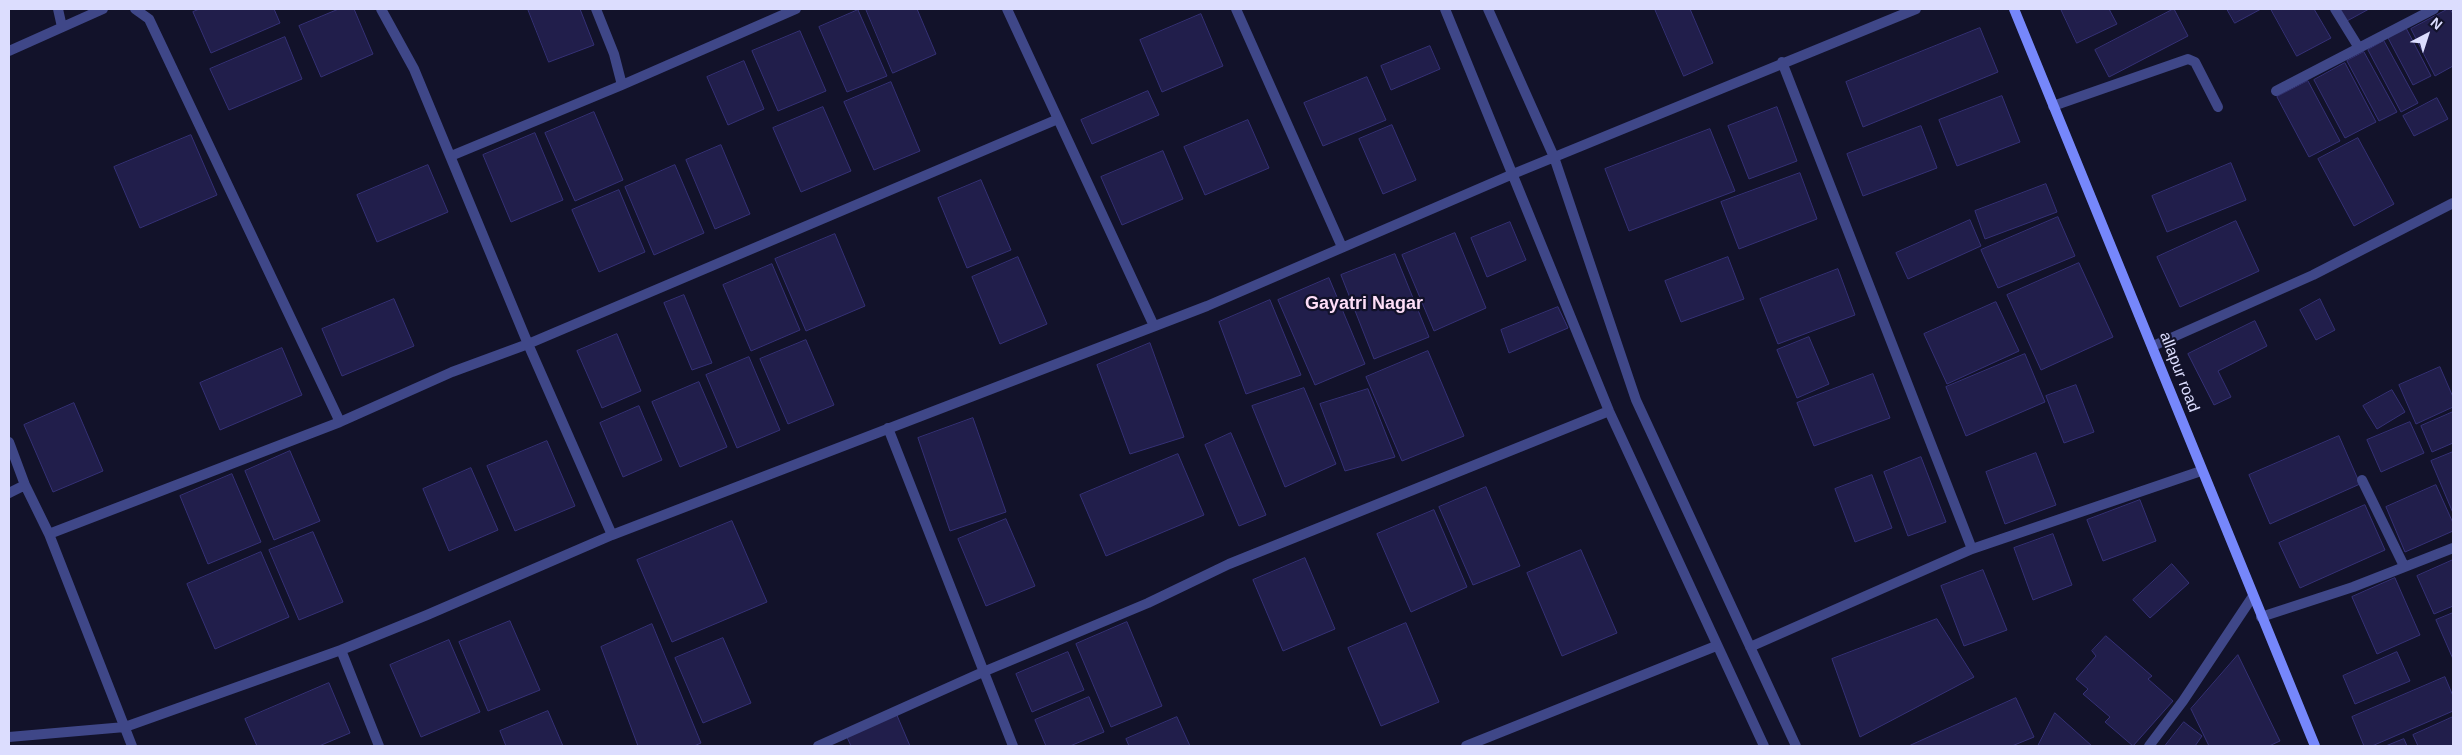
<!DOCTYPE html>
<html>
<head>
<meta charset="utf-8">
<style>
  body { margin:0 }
  #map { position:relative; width:2462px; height:755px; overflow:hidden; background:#12122a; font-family:Arial,sans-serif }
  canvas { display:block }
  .frame { position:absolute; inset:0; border:10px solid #dcddfe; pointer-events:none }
  .north { position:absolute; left:2402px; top:10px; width:50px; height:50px; -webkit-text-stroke:4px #12122a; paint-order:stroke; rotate:40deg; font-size:14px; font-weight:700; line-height:20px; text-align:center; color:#dcddfe }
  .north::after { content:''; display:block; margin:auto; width:18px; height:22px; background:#dcddfe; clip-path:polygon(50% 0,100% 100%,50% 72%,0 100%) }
</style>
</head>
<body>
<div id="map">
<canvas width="2462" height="755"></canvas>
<div class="frame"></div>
<div class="north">N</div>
</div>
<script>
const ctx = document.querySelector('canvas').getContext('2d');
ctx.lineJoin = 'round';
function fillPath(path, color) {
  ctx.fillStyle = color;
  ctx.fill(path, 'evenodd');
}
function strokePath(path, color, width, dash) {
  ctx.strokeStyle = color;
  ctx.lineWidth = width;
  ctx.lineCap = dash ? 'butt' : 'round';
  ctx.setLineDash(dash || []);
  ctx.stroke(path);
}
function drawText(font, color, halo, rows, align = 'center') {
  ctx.font = font + ' Arial,sans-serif';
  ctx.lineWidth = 4.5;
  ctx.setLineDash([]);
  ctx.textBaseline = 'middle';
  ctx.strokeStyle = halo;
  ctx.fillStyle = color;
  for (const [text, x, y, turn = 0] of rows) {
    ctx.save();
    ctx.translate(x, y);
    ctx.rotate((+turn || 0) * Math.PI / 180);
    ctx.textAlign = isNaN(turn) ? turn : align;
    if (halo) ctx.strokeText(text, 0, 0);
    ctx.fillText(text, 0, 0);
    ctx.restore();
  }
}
const building = new Path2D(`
  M200,9H274L280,23L211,53L193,12Z
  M339,9H354L373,54L321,77L299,26Z
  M528,9H580L594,45L549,62Z
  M866,9H917L936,54L893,73Z
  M1655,9H1690L1713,63L1684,76Z
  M2061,9H2109L2117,24L2077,43Z
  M2174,9L2188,36L2109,77L2095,50Z
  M2227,9H2261L2235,23Z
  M2271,9H2314L2331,38L2297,56Z
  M2340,9H2369L2347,21Z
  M2448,9H2450L2453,14V66L2435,76L2411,29Z
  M858,10L887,76L847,92L819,27Z
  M1201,14L1223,66L1162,92L1140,40Z
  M2405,26L2431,76L2413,85L2387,36Z
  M1980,28L1998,72L1863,127L1846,82Z
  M800,31L826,91L778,111L752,51Z
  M285,37L302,79L229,110L210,69Z
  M2384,41L2418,103L2401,112L2368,50Z
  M1430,46L1440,69L1391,90L1381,66Z
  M2364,52L2397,112L2379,121L2347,61Z
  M744,61L764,109L728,125L707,77Z
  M2345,63L2376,122L2345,138L2314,80Z
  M1367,77L1386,120L1323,146L1304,103Z
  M2308,81L2340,141L2309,157L2277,97Z
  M891,82L920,151L874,170L844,102Z
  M1148,91L1159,115L1092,144L1081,120Z
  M2002,96L2020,142L1957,166L1939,120Z
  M2437,98L2448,119L2414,136L2403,116Z
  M823,107L851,171L801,192L773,128Z
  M1777,107L1797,161L1749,179L1728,126Z
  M594,112L623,180L575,201L545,133Z
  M1248,120L1269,168L1205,195L1184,147Z
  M1392,125L1416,180L1383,194L1359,139Z
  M1921,126L1937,168L1863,196L1847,154Z
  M1710,129L1735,191L1629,231L1605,169Z
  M535,133L563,200L511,222L483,155Z
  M191,135L217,195L140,228L114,167Z
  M2358,138L2394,204L2354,226L2318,159Z
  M721,145L750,214L715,229L686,160Z
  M1163,151L1183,199L1122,225L1101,177Z
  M2231,163L2246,200L2167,232L2152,196Z
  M428,165L448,212L377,242L357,195Z
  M675,165L704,233L654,255L625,187Z
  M1800,173L1817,219L1739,249L1721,202Z
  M981,180L1011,250L967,268L938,198Z
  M2046,184L2057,212L1985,239L1975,211Z
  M619,190L645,252L599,272L572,210Z
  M2058,217L2075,256L1998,288L1981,250Z
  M1970,220L1981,246L1908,279L1896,253Z
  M2236,221L2259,271L2180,307L2157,257Z
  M1510,222L1526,260L1487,277L1471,238Z
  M1455,233L1486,308L1434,331L1402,255Z
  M835,234L865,306L806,331L775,259Z
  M1395,254L1429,337L1374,359L1341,275Z
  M1018,257L1047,324L1000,344L972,277Z
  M1728,257L1744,299L1681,322L1665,281Z
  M2079,263L2113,337L2041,370L2007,295Z
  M772,264L800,330L751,351L723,285Z
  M1838,269L1855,315L1778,344L1760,299Z
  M1329,278L1365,364L1315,385L1278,300Z
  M684,295L712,363L692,370L664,303Z
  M394,299L414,346L342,376L322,329Z
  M2320,299L2335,330L2316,340L2300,310Z
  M1270,300L1301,375L1246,394L1219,322Z
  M1996,302L2019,351L1947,384L1924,334Z
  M1558,307L1568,328L1509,353L1501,330Z
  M2255,321L2267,346L2218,371L2231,397L2214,405L2188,354Z
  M617,334L641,391L602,408L577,351Z
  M1809,337L1829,384L1797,398L1777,350Z
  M806,340L834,405L788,424L760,359Z
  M1150,343L1184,437L1130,454L1097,365Z
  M282,348L302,395L220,430L200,383Z
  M1428,351L1464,436L1402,461L1366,377Z
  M2025,354L2045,402L1966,436L1946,387Z
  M749,357L780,430L737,448L706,375Z
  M2440,367L2453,397V407L2416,424L2399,385Z
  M1873,374L1890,418L1814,446L1797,403Z
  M699,382L727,447L680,467L652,402Z
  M2076,385L2094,432L2064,443L2046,396Z
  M1304,388L1336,464L1285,487L1252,406Z
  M1368,389L1395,457L1345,471L1320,404Z
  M2392,390L2405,412L2377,429L2363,406Z
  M74,403L103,471L53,492L24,425Z
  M639,406L662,460L623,477L600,423Z
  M2453,412V443L2432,452L2421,426Z
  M973,418L1006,512L950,531L918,438Z
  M2410,422L2424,453L2381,472L2367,440Z
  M1231,433L1266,515L1239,526L1205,445Z
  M2339,436L2360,484L2270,524L2249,475Z
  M547,441L575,506L515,531L487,466Z
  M290,451L320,521L274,540L245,471Z
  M2453,452V513L2431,461Z
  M2036,453L2056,505L2005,524L1986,472Z
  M1178,454L1204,515L1106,556L1080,495Z
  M1921,457L1946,522L1908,536L1884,472Z
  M471,468L498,530L449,551L423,489Z
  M232,474L261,542L208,564L180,496Z
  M1872,475L1892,528L1855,542L1835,489Z
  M2436,485L2453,523V531L2405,552L2386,507Z
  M1486,487L1520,566L1473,585L1439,507Z
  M2140,500L2156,541L2103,561L2087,520Z
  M2365,505L2385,550L2300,588L2279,543Z
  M1434,510L1467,587L1411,612L1377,534Z
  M1006,519L1035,586L986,606L958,539Z
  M732,521L767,602L672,642L637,560Z
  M313,532L343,602L299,620L269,550Z
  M2053,534L2072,585L2033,600L2014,548Z
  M1581,550L1617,633L1562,656L1527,573Z
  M261,552L289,617L215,649L187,584Z
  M1305,558L1335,629L1283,651L1253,580Z
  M2453,560V606L2434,614L2417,576Z
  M2172,564L2189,583L2150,618L2133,600Z
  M1983,570L2007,630L1964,646L1941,586Z
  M2395,578L2420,635L2377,654L2352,597Z
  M2453,613V659L2436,620Z
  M1937,619L1974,677L1860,737L1832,659Z
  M510,621L540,690L488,711L459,642Z
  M1127,622L1162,706L1111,727L1076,644Z
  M1406,623L1439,702L1381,726L1348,648Z
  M652,624L701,743L694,746H638L601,647Z
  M2106,636L2152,676L2148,679L2173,701L2133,746L2105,722L2110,717L2083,694L2088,689L2076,679L2096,656L2092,651Z
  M723,638L751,703L703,723L675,658Z
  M449,640L480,712L421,737L390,665Z
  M1068,652L1084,690L1032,712L1016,674Z
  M2397,652L2410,681L2355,704L2343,676Z
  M2238,655L2280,741L2269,746H2209L2191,709Z
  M2445,677L2453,696V711L2372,746H2364L2352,717Z
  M329,683L350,733L319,746H257L245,719Z
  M1089,697L1104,732L1070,746H1046L1035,720Z
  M2016,698L2034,737L2012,746H1909Z
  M548,711L563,746H506L500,731Z
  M896,713L910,746H851L846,735Z
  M2055,713L2092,746H2038Z
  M1177,717L1190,746H1129L1126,739Z
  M2453,717V746H2418L2413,735Z
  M2184,722L2202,736L2195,746H2165Z
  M2404,739L2407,746H2386Z`);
fillPath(building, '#211e4b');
strokePath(building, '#353176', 1);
strokePath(new Path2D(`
  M2053,106L2188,59L2195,62L2218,107`), '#3f4788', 10);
strokePath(new Path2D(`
  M58,9L62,27
  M135,9L149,19L340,422
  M381,9L414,69L528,344L612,535L1207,306L1513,174L1916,9
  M596,9L614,54L622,85
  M1007,9L1154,326
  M1236,9L1342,247
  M1445,9L1609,411L1764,746
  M1488,9L1554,157L1636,400L1796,746
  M2335,9L2359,48
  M9,51L103,9
  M1782,62L1972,549
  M2276,91L2434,9
  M451,156L622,85L796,9
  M2153,346L2313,275L2453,203
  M888,428L1013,746
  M9,442L25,485L49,534L132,746
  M2362,480L2404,566
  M9,493L25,485
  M49,534L340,422L452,372L528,344L1058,119
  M2261,617L2353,587L2453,548
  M1750,647L1972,549L2201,471
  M341,650L379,746
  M9,737L125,727L341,650L427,615L612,535
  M818,746L983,672L1148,603L1229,564L1609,411
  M1466,746L1716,646
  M2149,746L2183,701L2253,596`), '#3f4788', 10);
strokePath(new Path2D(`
  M2014,9L2315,746`), '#7687fb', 10);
drawText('16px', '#dcddfe', '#12122a', [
  ["allapur road",2179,372,69]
]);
drawText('bold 18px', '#fedef7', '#12122a', [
  ["Gayatri Nagar",1364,304]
]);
</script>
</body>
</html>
